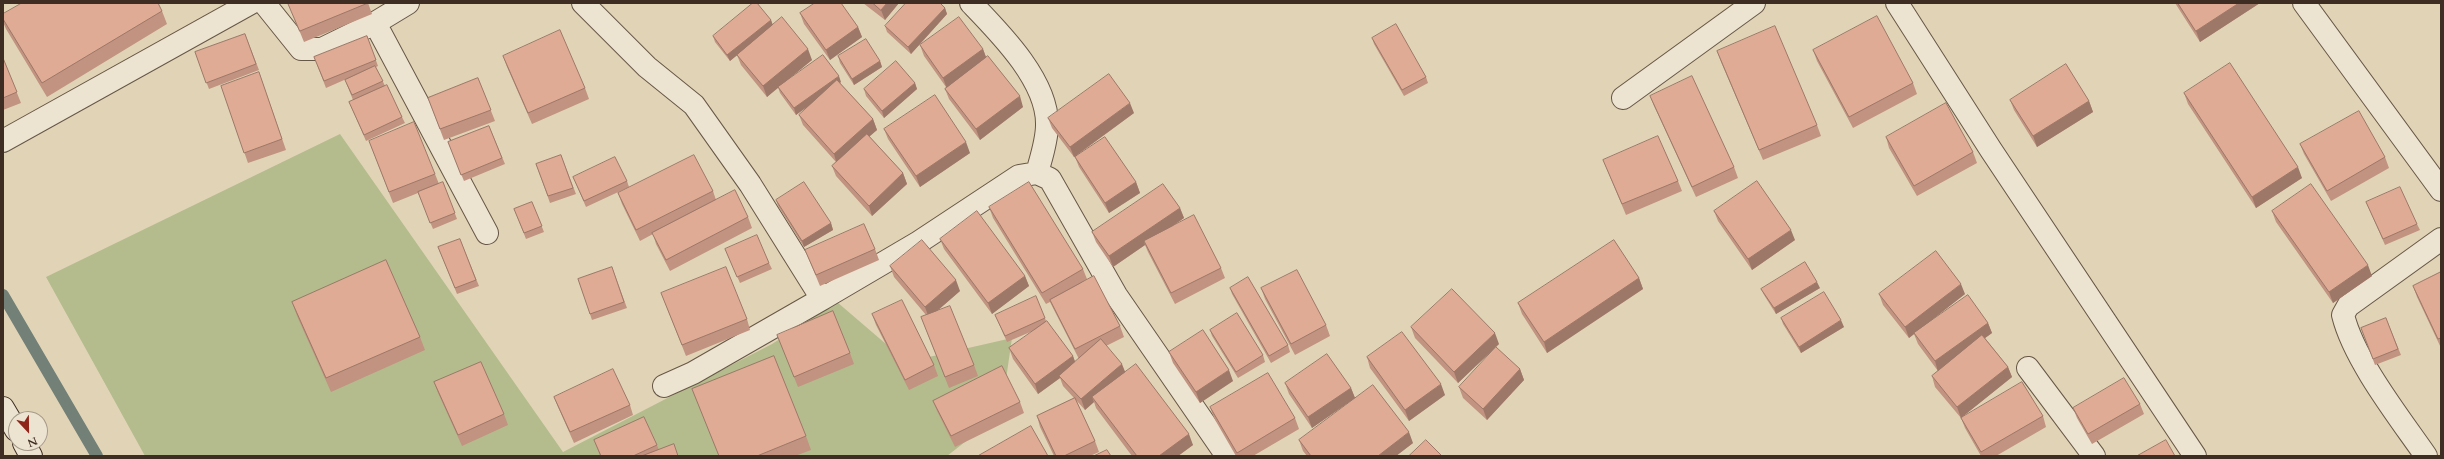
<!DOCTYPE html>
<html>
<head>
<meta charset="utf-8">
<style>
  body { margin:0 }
  #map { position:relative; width:2444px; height:459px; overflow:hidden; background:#e1d4b6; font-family:Cardo,serif }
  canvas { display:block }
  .frame { position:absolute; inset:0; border:4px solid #3e2d22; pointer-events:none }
  .north { position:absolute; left:8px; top:411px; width:40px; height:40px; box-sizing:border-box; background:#ece3d0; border:1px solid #a69a8a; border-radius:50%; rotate:158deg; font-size:11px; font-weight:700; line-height:16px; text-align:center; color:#3e2d22 }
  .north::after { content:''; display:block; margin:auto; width:14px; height:18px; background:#8f2418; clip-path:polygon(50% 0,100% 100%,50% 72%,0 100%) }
</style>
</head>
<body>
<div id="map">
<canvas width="2444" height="459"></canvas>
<div class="frame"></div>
<div class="north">N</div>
</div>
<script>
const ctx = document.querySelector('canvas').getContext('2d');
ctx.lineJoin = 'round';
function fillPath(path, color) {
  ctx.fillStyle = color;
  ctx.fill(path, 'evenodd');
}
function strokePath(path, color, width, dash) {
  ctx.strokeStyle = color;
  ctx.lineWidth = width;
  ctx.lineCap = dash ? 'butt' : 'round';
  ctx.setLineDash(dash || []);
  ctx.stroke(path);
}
fillPath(new Path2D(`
  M340,134L563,452L772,344L837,302L907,362L1012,338L1001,414L947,456H145L46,277Z`), '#b4bc8d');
strokePath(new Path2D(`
  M3,295L97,456`), '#728078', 12);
const minor = new Path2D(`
  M264,3L301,49H322L375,23L408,3
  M583,3L647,67L694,105L750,184L822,299L919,242L1019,176L1037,173L1050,179L1116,295L1227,456
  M971,3C1000,33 1048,81 1047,125C1047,141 1041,158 1037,173
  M1897,3L1991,150L2195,456
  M2304,3L2441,190
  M375,23L487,233
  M1623,98L1754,3
  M3,141L251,3
  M2028,368L2094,456
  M664,386L693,373L822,299
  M2426,456C2399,417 2354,360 2343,315L2348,306L2441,239`);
const secondary = new Path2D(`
  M3,408L16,430
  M24,443L31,456`);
strokePath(minor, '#675747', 24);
strokePath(secondary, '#3e2d22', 24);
strokePath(minor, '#ece3d0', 22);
strokePath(secondary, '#ece3d0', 22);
fillPath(new Path2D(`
  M288,3H368L372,14L304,42Z
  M863,3H899L885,20Z
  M2175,3H2260L2200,42Z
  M945,8L947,14L911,54L887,32L885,26Z
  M162,11L167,24L47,97L6,29L3,22V14Z
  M800,13L858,27L862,37L830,60L804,24Z
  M771,20L773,25L812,60L786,81L841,82L840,83L873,119L877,130L869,136L903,173L907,184L872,216L836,176L832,166L836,162L803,125L799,115L809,105L796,115L780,93L778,87L767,97L741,65L737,55L730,61L715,42L713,36Z
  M245,34L259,70L209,89L195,52Z
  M367,36L378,66L376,67L385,86L402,117L405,123L366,141L349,102L353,100L345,80L351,77L326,88L314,57Z
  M1372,38L1426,77L1428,83L1404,96L1374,44Z
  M920,45L983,49L986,57L1023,107L980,140L949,99L945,89L946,87L924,56Z
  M1813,50L1913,83L1917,94L1853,128L1817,61Z
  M1717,51L1817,125L1821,136L1763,160L1721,62Z
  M503,56L585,88L589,99L532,124L507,67Z
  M838,56L880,61L882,67L854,85L840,63Z
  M3,58L21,103L3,110Z
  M259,72L286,150L248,163L221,86Z
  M478,78L495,121L444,140L428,98Z
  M915,83L917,89L884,118L866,96L864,89Z
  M2184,93L2302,178L2256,208L2188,104Z
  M1650,96L1734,167L1738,178L1696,197L1654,106Z
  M2010,100L2089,101L2093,112L2037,147L2014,110Z
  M1134,113L1076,156L1136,182L1140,193L1109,213L1079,167L1075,157H1074L1052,128L1048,118Z
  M489,126L505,164L464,181L448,142Z
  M884,129L970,153L920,187L888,139Z
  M1886,137L1973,152L1977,163L1917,196L1889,148Z
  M369,141L435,174L439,184L443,182L457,219L433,229L418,193L393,203Z
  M2300,144L2385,157L2389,168L2331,201L2304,154Z
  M561,155L576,194L550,203L536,164Z
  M1603,160L1678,181L1682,191L1626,215Z
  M573,177L627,181L629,187L586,207Z
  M713,191L716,200L748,217L752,228L670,271L656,244L653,234L640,241L622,204L618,193Z
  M776,200L831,223L833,230L804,247L778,206Z
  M532,202L544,232L526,239L514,209Z
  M2366,202L2417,224L2420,230L2385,245Z
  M989,207L1083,269L1087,279L1080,284L1120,326L1124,337L1106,346L1125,372L1193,445L1178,456H1132L1096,408L1094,402L1085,410L1076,400L1095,441L1099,452L1090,456H1054L1040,427L1037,416L1074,398L1063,386L1060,378L1038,394L1013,359L1009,348L1035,330L1007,342L995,315L1045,318L1046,321L1073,356L1075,362L1079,359L1054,310L1050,302L1046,304L993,218Z
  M1180,208L1184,218L1173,226L1221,268L1225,278L1175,304L1148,252L1145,245L1113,267L1096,242L1092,232Z
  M1714,211L1795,240L1752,270L1718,221Z
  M2272,211L2372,276L2333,303L2276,222Z
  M460,239L479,286L457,294L438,247Z
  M940,239L1025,276L1029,286L992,314L944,249Z
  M725,249L769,263L772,269L740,283Z
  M875,249L879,260L820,286L805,250Z
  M890,266L960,291L937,311L974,365L978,376L949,388L921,317L926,315L894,277Z
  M612,267L627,308L592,320L578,279Z
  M2441,272V348L2417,297L2413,286Z
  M1639,278L1643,289L1547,353L1522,314L1518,303Z
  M1230,288L1288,345L1290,352L1271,363L1232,294Z
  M1261,288L1326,325L1330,336L1295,355L1265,299Z
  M1820,288L1776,314L1764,295L1761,289Z
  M661,293L747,319L750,330L686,356Z
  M1879,294H1965L1920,329L1988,323L1992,333L1985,338L2008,367L2012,377L1962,417L2043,416L2046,427L1996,456H1981L1965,428L1961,418L1935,387L1932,376L1938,371L1918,344L1914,334L1909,338L1883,305Z
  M292,302L420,337L425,350L331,392L297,316Z
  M872,314L934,365L938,376L909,390L876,325Z
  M1781,318L1844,327L1801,353L1783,324Z
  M2386,318L2401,355L2375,365L2361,328Z
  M1411,327L1499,344L1458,383L1415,338Z
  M1210,330L1263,355L1265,362L1238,378L1212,336Z
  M777,335L850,353L854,364L798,387Z
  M1169,352L1233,381L1200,403L1173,363Z
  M1367,357L1445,395L1409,421L1370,368Z
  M1520,369L1524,380L1487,420L1463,398L1459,387Z
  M434,382L504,414L508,425L462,446L438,393Z
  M1285,383L1351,388L1355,398L1312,428L1289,394Z
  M692,389L806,436L811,450L795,456H719Z
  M554,397L630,405L633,415L574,443L558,407Z
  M933,401L1020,402L1024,413L955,447L937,411Z
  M2140,404L2144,414L2092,444L2077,418L2073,408Z
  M1210,407L1295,418L1299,429L1253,456H1236L1214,418Z
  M594,440L657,445L659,450L678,456H600Z
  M1299,440L1413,443L1396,456H1307L1303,451Z`), '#c19380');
fillPath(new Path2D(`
  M887,3H899L885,20L881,10Z
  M2239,3H2260L2200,42L2196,31Z
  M945,8L947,14L911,54L908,47Z
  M771,20L773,26L730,61L727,55Z
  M858,27L862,37L830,60L826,50Z
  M808,49L812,60L767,97L763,86Z
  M983,49L987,60L947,89L943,78Z
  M880,61L882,67L854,85L852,79Z
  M839,76L841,82L796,115L794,108Z
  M915,83L917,89L884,118L882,111Z
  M1020,96L1023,107L980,140L976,129Z
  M2089,101L2093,112L2037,147L2033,136Z
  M1130,103L1134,113L1074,157L1070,147Z
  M873,119L877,130L837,165L834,154Z
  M966,142L970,153L920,187L916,176Z
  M2298,167L2302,178L2256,208L2252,197Z
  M903,173L907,184L872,216L869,206Z
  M1136,182L1140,193L1109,213L1105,203Z
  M1180,208L1184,218L1146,244L1144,241L1145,245L1113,267L1109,256Z
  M831,223L833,230L804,247L802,241Z
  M1791,230L1795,240L1752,270L1748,259Z
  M2368,265L2372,276L2333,303L2329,292Z
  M1025,276L1029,286L992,314L988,303Z
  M1639,278L1643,289L1547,353L1544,342Z
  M956,280L960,291L929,318L925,307Z
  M1817,282L1820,288L1776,314L1774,308Z
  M1961,284L1965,294L1909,338L1905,327Z
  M1841,320L1844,327L1801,353L1799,347Z
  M1988,323L1992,333L1938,372L1935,361Z
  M1495,333L1499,344L1458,383L1454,372Z
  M1073,356L1077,367L1059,376L1060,378L1038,394L1035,384Z
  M1122,364L1126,374L1092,397L1094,402L1085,410L1081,399Z
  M2008,367L2012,377L1961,418L1957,407Z
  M1520,369L1524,380L1487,420L1483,409Z
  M1229,370L1233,381L1200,403L1196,392Z
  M1441,384L1445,395L1409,421L1405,410Z
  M1351,388L1355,398L1312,428L1308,417Z
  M1409,432L1413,443L1396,456H1378Z
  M1189,434L1193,445L1178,456H1159Z`), '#9d7868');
const building = new Path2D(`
  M22,3H158L162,11L42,83L3,19V14Z
  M288,3H368L300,31Z
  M753,3H757L771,20L727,55L713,36Z
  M815,3H841L858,27L826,50L800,13Z
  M873,3H887L881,10Z
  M906,3H940L945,8L908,47L885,26Z
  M2178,3H2239L2196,31Z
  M1877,16L1913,83L1849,117L1813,50Z
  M782,17L808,49L763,86L737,55Z
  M959,17L983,49L943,78L920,45Z
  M1396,24L1426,77L1402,90L1372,38Z
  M1775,26L1817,125L1759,150L1717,51Z
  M560,30L585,88L528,113L503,56Z
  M245,34L256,64L206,83L195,52Z
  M367,36L376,60L324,81L314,57Z
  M866,39L880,61L852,79L838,56Z
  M823,55L839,76L794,108L778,87Z
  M988,56L1020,96L976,129L945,89Z
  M3,58L17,92L3,98Z
  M896,61L915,83L882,111L864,89Z
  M2230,63L2298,167L2252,197L2184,93Z
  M2066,64L2089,101L2033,136L2010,100Z
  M375,66L383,81L352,95L345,80Z
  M259,72L282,139L244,153L221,86Z
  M1109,74L1130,103L1070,147L1048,118Z
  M1692,76L1734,167L1692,187L1650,96Z
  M478,78L491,110L440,129L428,98Z
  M837,80L873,119L834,154L799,115Z
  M387,85L402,117L364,135L349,102Z
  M935,95L966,142L916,176L884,129Z
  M1946,103L1973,152L1914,186L1886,137Z
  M2359,111L2385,157L2327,191L2300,144Z
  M414,122L435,174L389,192L369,141Z
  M489,126L502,158L461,175L448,142Z
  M867,134L903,173L869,206L832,166Z
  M1658,136L1678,181L1622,204L1603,160Z
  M1105,137L1136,182L1105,203L1075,157Z
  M561,155L573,188L548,196L536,164Z
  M694,155L713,191L636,230L618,193Z
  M615,157L627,181L584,201L573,177Z
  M1757,181L1791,230L1748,259L1714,211Z
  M443,182L455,213L430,223L418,192Z
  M804,182L831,223L802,241L776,200Z
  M1029,182L1083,269L1042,293L989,207Z
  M1163,184L1180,208L1109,256L1092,232Z
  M2311,184L2368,265L2329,292L2272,211Z
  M2400,187L2417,224L2383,239L2366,202Z
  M735,190L748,217L666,260L652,233Z
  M532,202L542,226L524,233L514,209Z
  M977,211L1025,276L988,303L940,239Z
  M1194,215L1221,268L1171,293L1144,241Z
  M864,224L875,249L816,275L805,250Z
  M757,235L769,263L737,277L725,249Z
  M460,239L476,280L455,288L438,247Z
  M922,240L956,280L925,307L890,266Z
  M1614,240L1639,278L1544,342L1518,303Z
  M1936,251L1961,284L1905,327L1879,294Z
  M386,260L420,337L326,378L292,302Z
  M1805,262L1817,282L1774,308L1761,289Z
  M612,267L624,302L590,314L578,279Z
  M726,267L747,319L682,345L661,293Z
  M1297,270L1326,325L1291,344L1261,288Z
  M2441,272V338L2438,339L2413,286Z
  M1094,276L1120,326L1075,349L1050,300Z
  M1248,277L1288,345L1269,356L1230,288Z
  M1452,289L1495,333L1454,372L1411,327Z
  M1824,292L1841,320L1799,347L1781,318Z
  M1968,295L1988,323L1935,361L1914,333Z
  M1036,296L1045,318L1005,336L995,315Z
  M902,300L934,365L905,380L872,314Z
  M950,306L974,365L945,377L921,317Z
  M833,311L850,353L794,377L777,335Z
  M1237,313L1263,355L1236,372L1210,330Z
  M2386,318L2398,349L2373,359L2361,328Z
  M1047,321L1073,356L1035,384L1009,348Z
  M1203,330L1229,370L1196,392L1169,352Z
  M1402,332L1441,384L1405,410L1367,357Z
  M1982,335L2008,367L1957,407L1932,376Z
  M1101,339L1122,364L1081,399L1059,376Z
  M1496,347L1520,369L1483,409L1459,387Z
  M1327,354L1351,388L1308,417L1285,383Z
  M774,356L806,436L757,456H719L692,389Z
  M481,362L504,414L458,435L434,382Z
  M1136,364L1189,434L1159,456H1137L1092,397Z
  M1002,366L1020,402L951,436L933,401Z
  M613,369L630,405L570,432L554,397Z
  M1268,373L1295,418L1237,453L1210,407Z
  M2124,378L2140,404L2088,434L2073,408Z
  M2022,382L2043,416L1981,452L1961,418Z
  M1373,385L1409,432L1378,456H1311L1299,440Z
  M1075,398L1095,441L1064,456H1056L1037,416Z
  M644,417L657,445L633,456H601L594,440Z
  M1031,426L1048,456H978Z
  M1426,440L1442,456H1409Z
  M2166,440L2175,456H2137Z
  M674,444L678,456H642Z
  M1107,450L1111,456H1094Z`);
fillPath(building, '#e0ab95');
strokePath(building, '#9d7868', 1);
</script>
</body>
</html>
